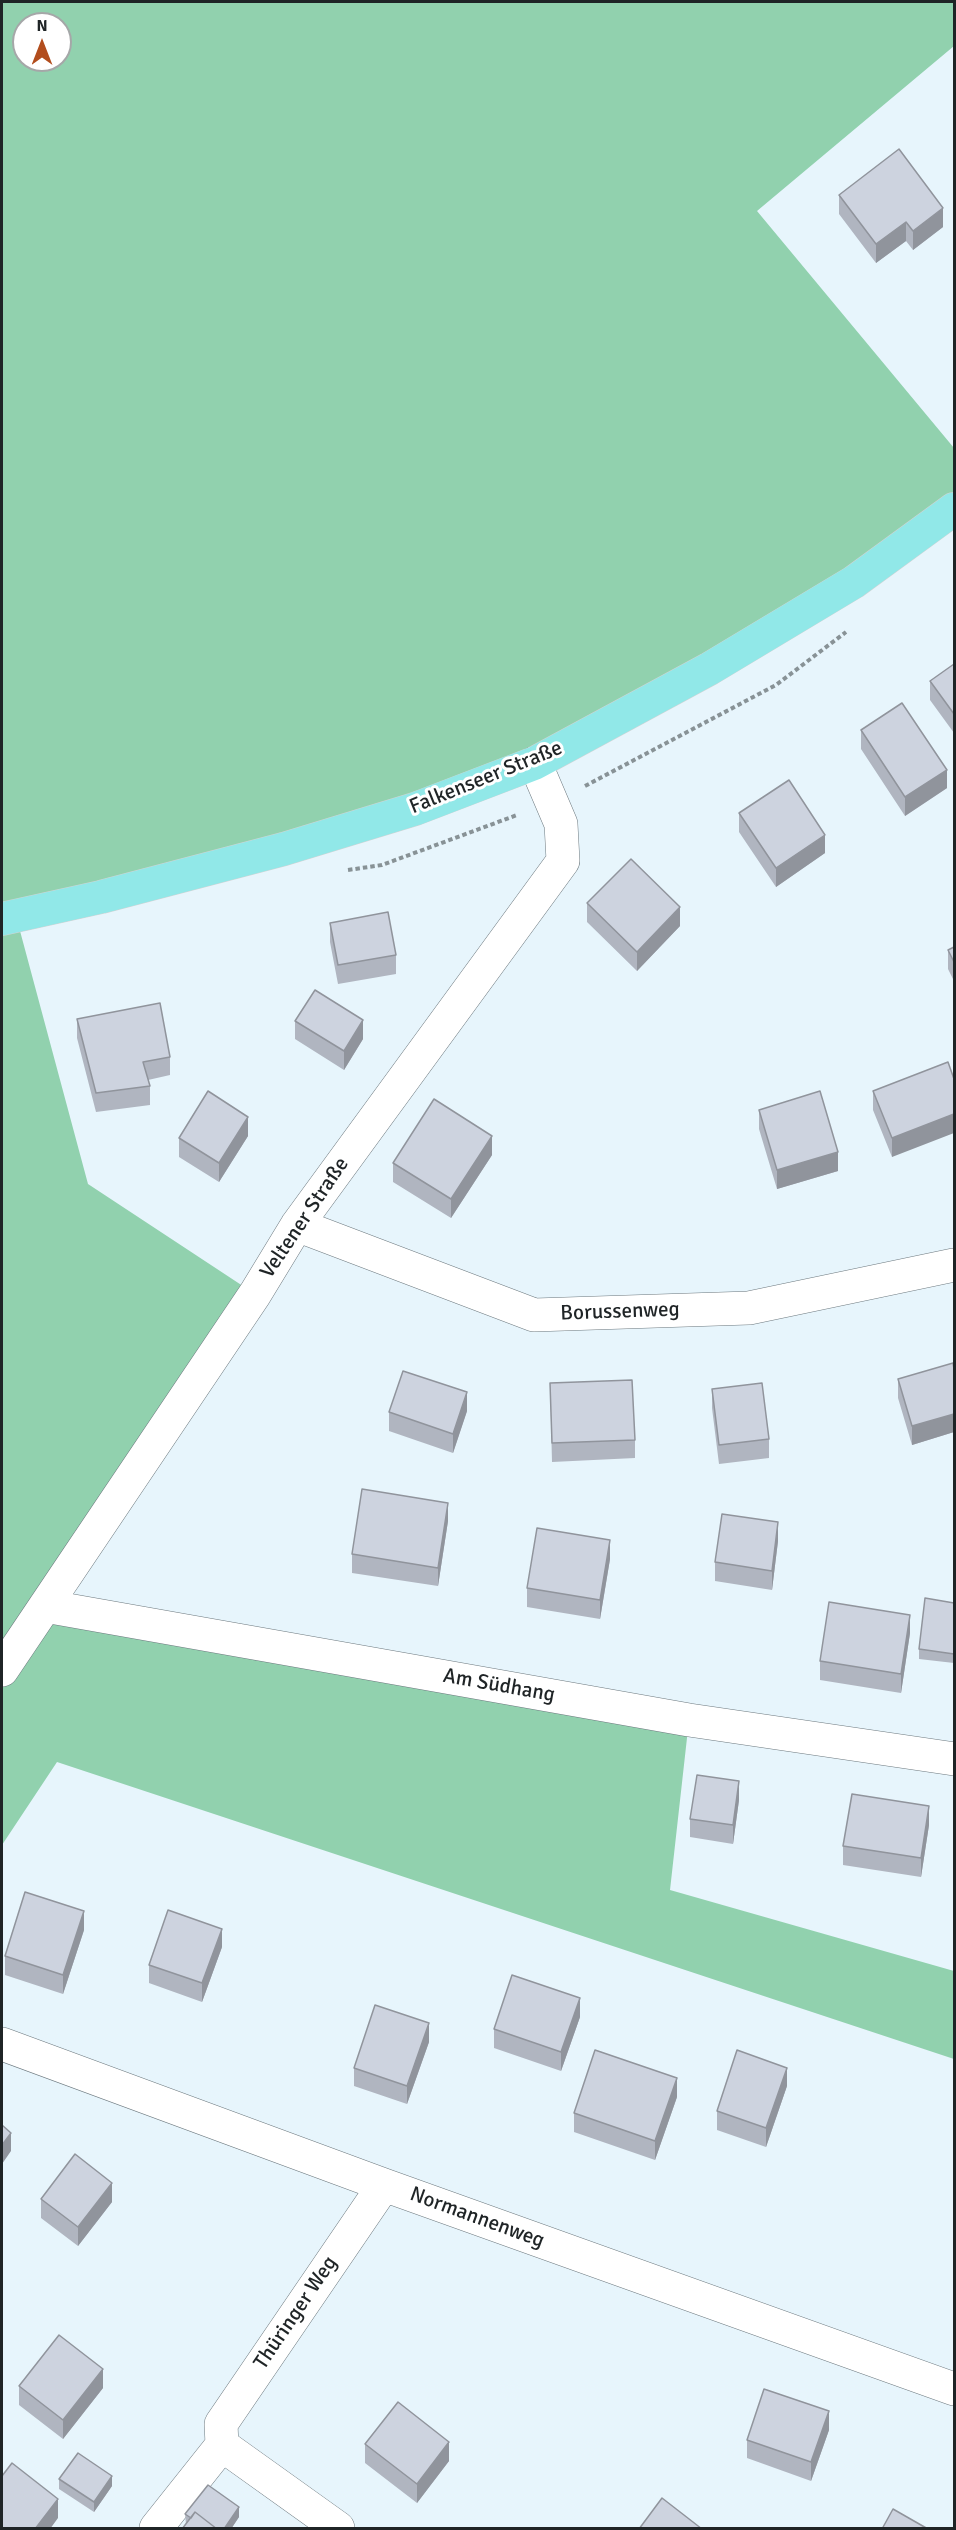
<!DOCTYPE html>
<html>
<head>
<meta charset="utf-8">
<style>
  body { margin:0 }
  #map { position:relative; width:956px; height:2530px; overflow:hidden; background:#e7f5fc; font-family:Signika,sans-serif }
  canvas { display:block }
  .frame { position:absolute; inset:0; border:3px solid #1f2426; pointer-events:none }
  .north { position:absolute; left:12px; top:12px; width:60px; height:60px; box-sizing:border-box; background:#fff; border:2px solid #a5a7a8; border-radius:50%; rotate:0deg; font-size:16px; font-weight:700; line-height:24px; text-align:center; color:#1f2426 }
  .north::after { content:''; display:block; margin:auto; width:21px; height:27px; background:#b24d1d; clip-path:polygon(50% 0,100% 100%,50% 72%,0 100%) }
</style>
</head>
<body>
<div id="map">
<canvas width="956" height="2530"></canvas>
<div class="frame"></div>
<div class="north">N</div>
</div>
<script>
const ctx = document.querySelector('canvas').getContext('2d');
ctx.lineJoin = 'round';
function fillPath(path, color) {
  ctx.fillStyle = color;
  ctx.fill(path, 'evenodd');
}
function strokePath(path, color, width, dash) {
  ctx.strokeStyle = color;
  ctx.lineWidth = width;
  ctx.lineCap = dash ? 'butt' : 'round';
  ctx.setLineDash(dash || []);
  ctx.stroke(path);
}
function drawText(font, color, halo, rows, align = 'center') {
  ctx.font = font + ' Signika,sans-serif';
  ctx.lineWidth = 6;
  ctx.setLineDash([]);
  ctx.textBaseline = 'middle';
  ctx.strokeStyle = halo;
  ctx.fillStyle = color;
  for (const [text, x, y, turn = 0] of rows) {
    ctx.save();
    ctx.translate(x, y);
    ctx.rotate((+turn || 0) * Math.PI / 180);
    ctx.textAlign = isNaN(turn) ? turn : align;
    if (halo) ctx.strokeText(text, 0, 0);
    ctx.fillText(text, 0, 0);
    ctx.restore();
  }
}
fillPath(new Path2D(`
  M2,2H954V46L757,211L954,448V509L535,763L16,916L88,1184L255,1294L46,1605L689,1720L670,1890L954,1971V2059L57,1762L2,1845ZM24,24H60V60H24Z`), '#91d1ae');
const minor = new Path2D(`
  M297,1225L534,1315L749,1308L954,1265
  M45,1606L689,1720L954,1759
  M2,1670L255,1294L297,1225L563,861L561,824L535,763
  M2,2044L384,2185L954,2389
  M156,2528L222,2445
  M338,2528L222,2445L221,2424L384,2185`);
const major = new Path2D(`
  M2,919L101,897L284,849L415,809L535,763L709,669L854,582L954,509`);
strokePath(minor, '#6d797f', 34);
strokePath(major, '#d2d3d4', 34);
strokePath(new Path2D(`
  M585,786L776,685L846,632
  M348,870L382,865L517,815`), '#889296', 4, [4.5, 3]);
strokePath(minor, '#fff', 33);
strokePath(major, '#91e8e8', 33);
fillPath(new Path2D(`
  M839,195L943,227L913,250L906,241L876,263L839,214Z
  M954,664V733L930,700V681Z
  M861,730L947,788L905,816L861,749Z
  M739,813L825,853L776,887L739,832Z
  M587,903L680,926L637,971L587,922Z
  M330,923L396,955V974L338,984L330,942Z
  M954,947V981L948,969V950Z
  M77,1019L170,1057V1075L148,1080L150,1086V1105L96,1112L77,1038Z
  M295,1021L363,1039L344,1070L295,1039Z
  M954,1079L892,1157L873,1110V1091Z
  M759,1110L838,1171L777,1189L759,1129Z
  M248,1136L219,1182L179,1157V1138Z
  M492,1155L451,1218L393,1182V1163Z
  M954,1369V1432L912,1445L898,1398V1379Z
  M550,1383L635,1440V1458L552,1462Z
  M712,1389L769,1439V1458L719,1464L712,1408Z
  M467,1411L453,1453L389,1431V1412Z
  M448,1521L438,1586L352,1573V1554Z
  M778,1541L772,1590L715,1581V1562Z
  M610,1559L600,1619L527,1607V1588Z
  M954,1603V1663L919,1659V1649Z
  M910,1633L901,1693L820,1680V1661Z
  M739,1800L733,1844L690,1837V1819Z
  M929,1825L921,1877L843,1865V1846Z
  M84,1930L63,1994L5,1975V1956Z
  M222,1947L202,2002L149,1983V1965Z
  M580,2017L561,2071L494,2048V2029Z
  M429,2042L407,2104L354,2086V2068Z
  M787,2086L766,2147L717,2130V2111Z
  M677,2097L655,2160L574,2132V2113Z
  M41,2199L112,2202L78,2246L41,2218Z
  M19,2386L103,2388L63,2439L19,2405Z
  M829,2430L811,2481L747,2458V2440Z
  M365,2444L449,2461L417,2503L365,2463Z
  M59,2479L112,2486L94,2512L59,2489Z
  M185,2514L239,2517L231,2529H182L186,2524Z`), '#b0b5c0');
fillPath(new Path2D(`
  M943,208V227L913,250V231Z
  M906,222V241L876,263V244Z
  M947,770V788L905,816V797Z
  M825,835V853L776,887V868Z
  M680,907V926L637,971V952Z
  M363,1020V1039L344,1070V1051Z
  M954,1114V1133L892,1157V1138Z
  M248,1117V1136L219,1182V1163Z
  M492,1136V1155L451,1218V1199Z
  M838,1152V1171L777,1189V1170Z
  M467,1392V1411L453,1453V1434Z
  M954,1414V1432L912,1445V1426Z
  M448,1503V1521L438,1586V1568Z
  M778,1522V1541L772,1590V1571Z
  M610,1540V1559L600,1619V1600Z
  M910,1615V1633L901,1693V1674Z
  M739,1781V1800L733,1844V1825Z
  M929,1806V1825L921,1877V1858Z
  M84,1911V1930L63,1994V1975Z
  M222,1929V1947L202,2002V1983Z
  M580,1998V2017L561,2071V2052Z
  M429,2023V2042L407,2104V2086Z
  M787,2068V2086L766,2147V2128Z
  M677,2078V2097L655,2160V2141Z
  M11,2133V2151L2,2164V2145Z
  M112,2183V2202L78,2246V2227Z
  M103,2369V2388L63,2439V2420Z
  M829,2411V2430L811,2481V2462Z
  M449,2442V2461L417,2503V2484Z
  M112,2476V2486L94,2512V2502Z
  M58,2499V2518L50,2529H35Z
  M239,2507V2517L231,2529H224Z`), '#90949c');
const building = new Path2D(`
  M899,149L943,208L913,231L906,222L876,244L839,195Z
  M954,664V714L930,681Z
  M902,703L947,770L905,797L861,730Z
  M789,780L825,835L776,868L739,813Z
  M631,859L680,907L637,952L587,903Z
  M388,912L396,955L338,965L330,923Z
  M954,947V962L948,950Z
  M315,990L363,1020L344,1051L295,1021Z
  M160,1003L170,1057L143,1062L150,1086L96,1093L77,1019Z
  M948,1062L954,1079V1114L892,1138L873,1091Z
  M208,1091L248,1117L219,1163L179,1138Z
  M820,1091L838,1152L777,1170L759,1110Z
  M434,1099L492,1136L451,1199L393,1163Z
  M953,1363L954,1369V1414L912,1426L898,1379Z
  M403,1371L467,1392L453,1434L389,1412Z
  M632,1380L635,1440L552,1443L550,1383Z
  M762,1383L769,1439L719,1445L712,1389Z
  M362,1489L448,1503L438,1568L352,1554Z
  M722,1514L778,1522L772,1571L715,1562Z
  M537,1528L610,1540L600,1600L527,1588Z
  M925,1598L954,1603V1654L919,1649Z
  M829,1602L910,1615L901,1674L820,1661Z
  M697,1775L739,1781L733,1825L690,1819Z
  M852,1794L929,1806L921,1858L843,1846Z
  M25,1892L84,1911L63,1975L5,1956Z
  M168,1910L222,1929L202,1983L149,1965Z
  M512,1975L580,1998L561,2052L494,2029Z
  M375,2005L429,2023L407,2086L354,2068Z
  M595,2050L677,2078L655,2141L574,2113Z
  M737,2050L787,2068L766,2128L717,2111Z
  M2,2125L11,2133L2,2145Z
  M75,2154L112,2183L78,2227L41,2199Z
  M59,2335L103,2369L63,2420L19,2386Z
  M764,2389L829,2411L811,2462L747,2440Z
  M398,2402L449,2442L417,2484L365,2444Z
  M78,2453L112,2476L94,2502L59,2479Z
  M12,2463L58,2499L35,2529H2V2476Z
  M208,2485L239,2507L224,2529H217L195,2512L191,2518L185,2514Z
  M662,2498L702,2529H639Z
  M893,2509L928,2529H882Z
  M195,2512L217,2529H182Z`);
fillPath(building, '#cdd3df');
strokePath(building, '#90949c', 1.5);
drawText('21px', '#1f2426', '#fff', [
  ["Falkenseer Straße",486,778,-22],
  ["Veltener Straße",305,1218,-56],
  ["Borussenweg",620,1312,-2],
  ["Am Südhang",499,1686,10],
  ["Normannenweg",477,2218,20],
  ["Thüringer Weg",296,2313,-56]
]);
</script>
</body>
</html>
